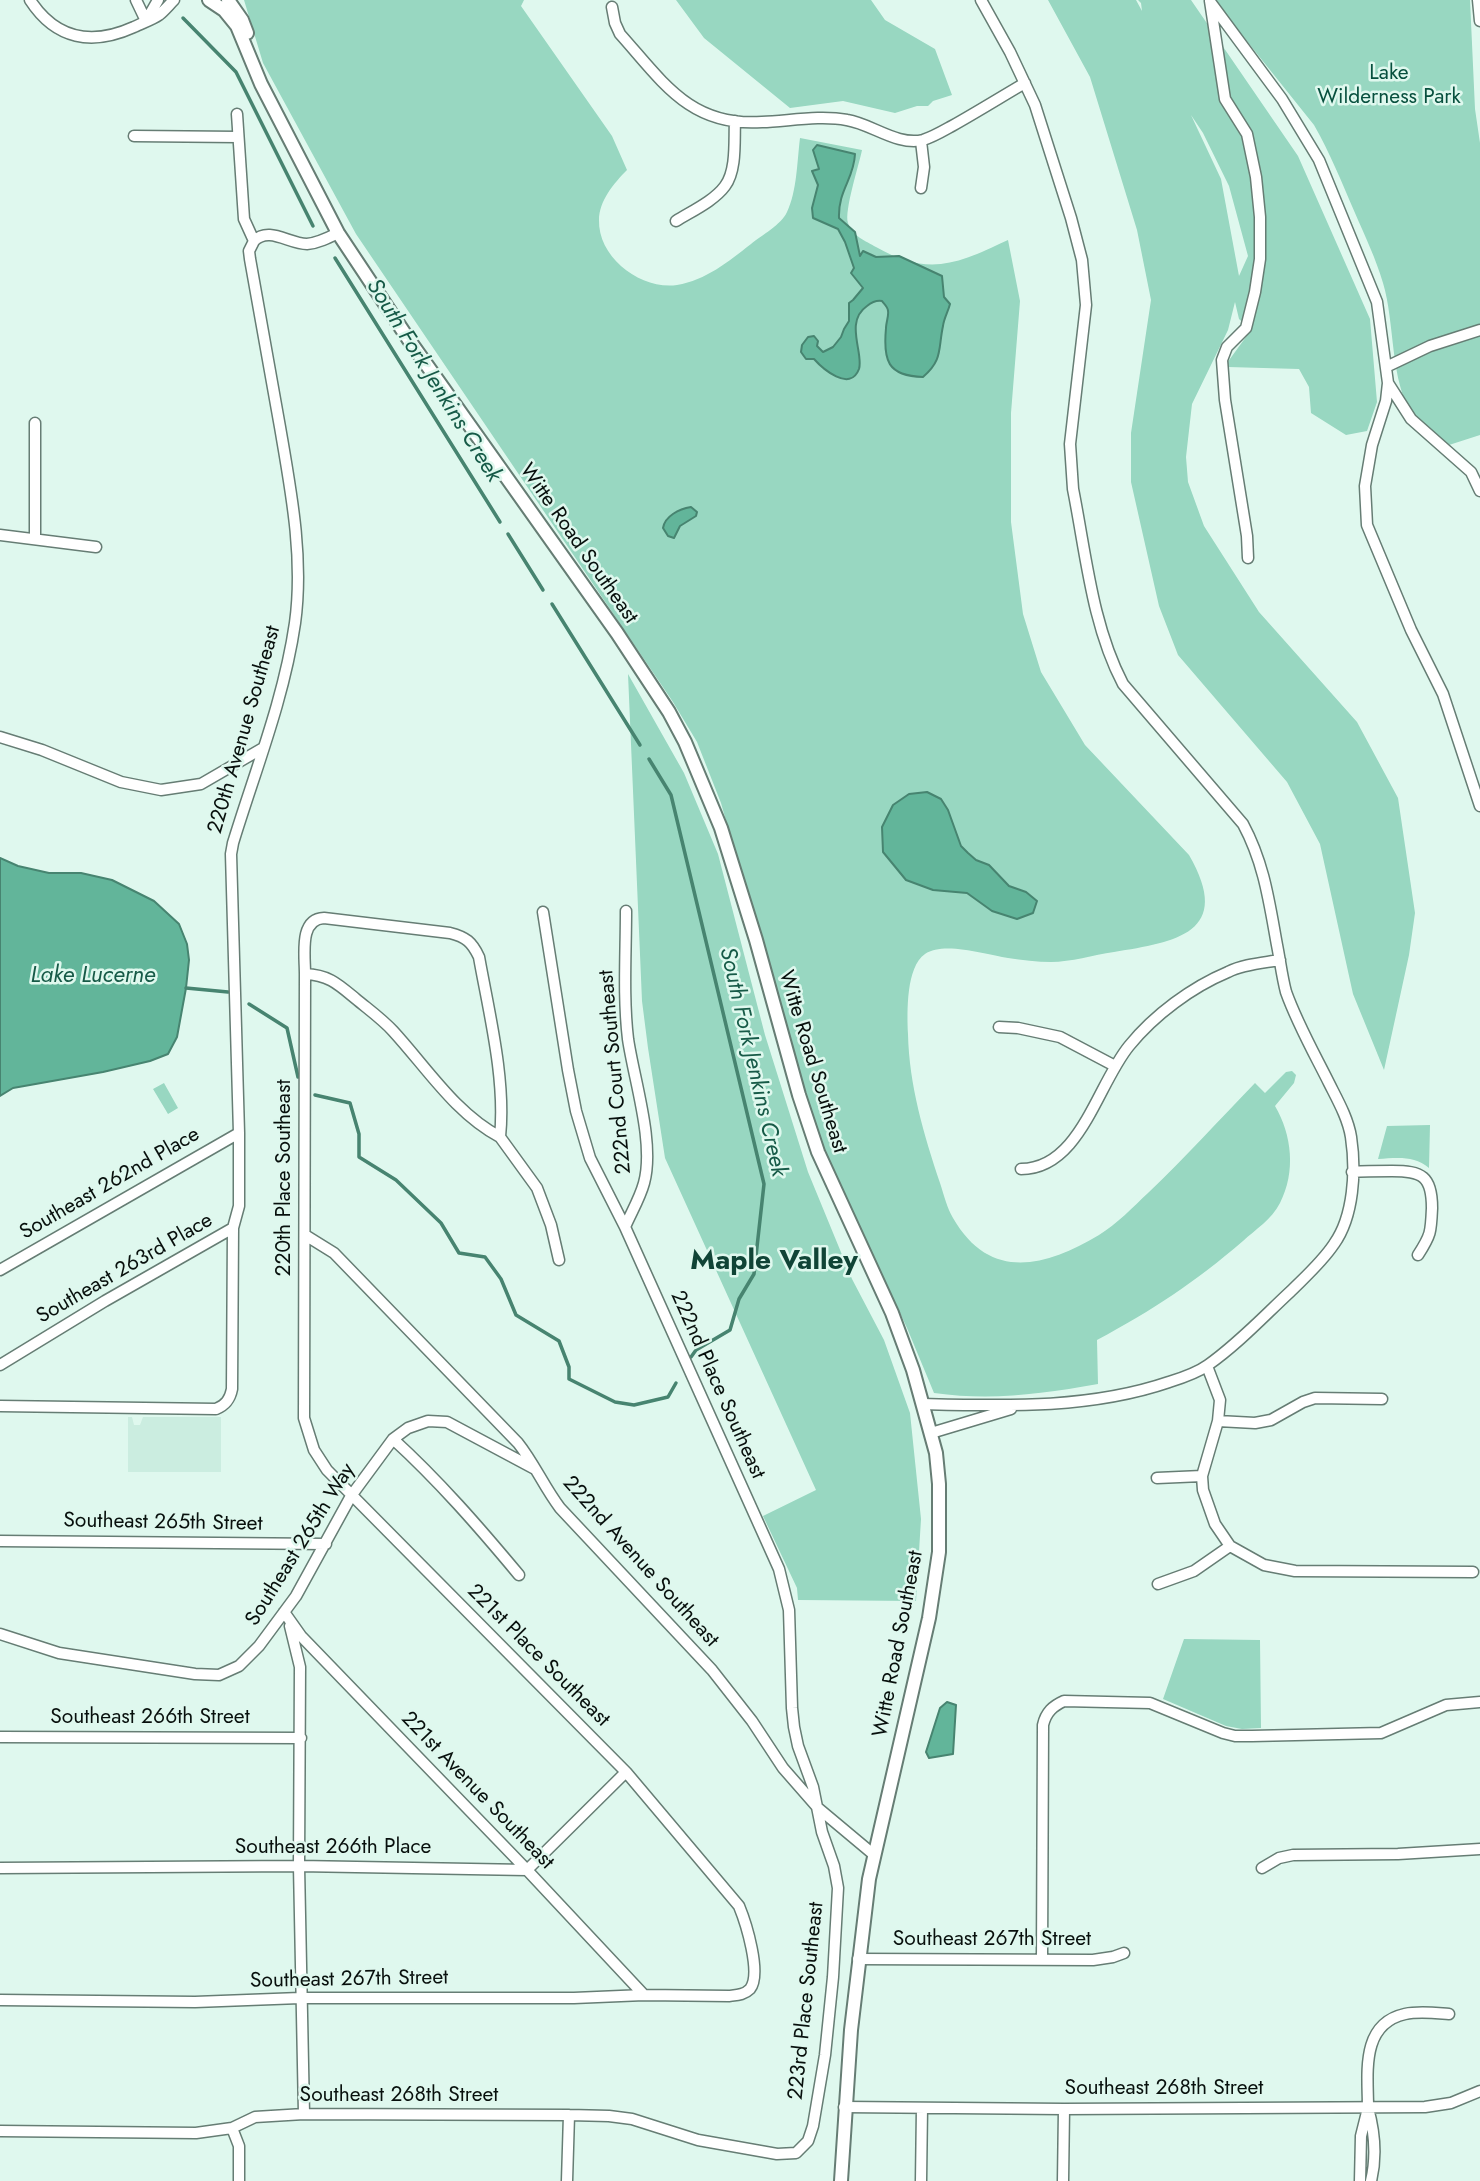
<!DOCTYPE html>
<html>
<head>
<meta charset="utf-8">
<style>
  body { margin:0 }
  canvas { display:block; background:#dff8ee }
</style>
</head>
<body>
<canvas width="1480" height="2181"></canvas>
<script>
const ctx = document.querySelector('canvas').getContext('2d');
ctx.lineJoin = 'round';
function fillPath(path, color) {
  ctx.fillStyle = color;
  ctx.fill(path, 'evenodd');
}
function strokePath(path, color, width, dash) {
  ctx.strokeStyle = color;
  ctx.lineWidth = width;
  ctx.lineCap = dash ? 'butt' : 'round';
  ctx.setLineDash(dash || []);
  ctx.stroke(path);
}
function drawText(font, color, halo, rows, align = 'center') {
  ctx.font = font + ' Jost,sans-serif';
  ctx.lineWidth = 5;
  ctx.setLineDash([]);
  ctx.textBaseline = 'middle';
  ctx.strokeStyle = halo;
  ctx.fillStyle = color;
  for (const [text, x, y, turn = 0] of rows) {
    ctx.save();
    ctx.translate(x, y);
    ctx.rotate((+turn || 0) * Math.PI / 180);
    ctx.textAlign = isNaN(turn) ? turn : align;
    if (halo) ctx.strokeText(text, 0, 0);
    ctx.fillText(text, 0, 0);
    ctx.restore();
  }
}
fillPath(new Path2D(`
  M128,1417H132L134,1425H140L143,1417H221V1472H128Z`), '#cbede0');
fillPath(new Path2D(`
  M244,0H524L521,6L612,136L627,170C614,183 599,201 599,220C598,258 641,290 677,285C706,280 728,262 751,244C762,235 781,225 787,212C797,191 797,162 800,138L862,150C859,165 844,211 848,223C852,236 866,241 876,247C929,277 957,264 1008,240L1020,301L1011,413V522L1023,614L1041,672L1085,745L1189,855C1234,933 1176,942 1114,952C1093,955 1071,962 1051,962C1037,962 1022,960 1008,958C987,955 944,941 925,954C906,967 907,1012 908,1034C909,1085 924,1135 940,1183C944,1195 947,1208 953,1218C990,1282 1045,1267 1099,1235C1117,1224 1133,1207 1148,1193C1185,1158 1219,1120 1255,1083L1265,1093L1286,1072L1292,1071L1296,1075L1294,1083L1275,1106C1292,1135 1296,1172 1280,1203C1272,1219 1255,1230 1243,1241C1194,1283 1153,1310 1097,1340L1098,1384C1041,1394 992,1401 934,1393L907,1328L823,1148L804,1096L721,803L697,742L673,702L356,234L263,63Z
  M676,0H871L885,20L935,49L952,95L933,101L928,106H917L895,113L843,101L790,108L704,38Z
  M1048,0H1136L1142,11L1141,3L1138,0H1191L1298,156L1370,319L1377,402L1367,431L1346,435L1311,413L1309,387L1299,369L1228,367L1227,363L1251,330L1239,319L1235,302L1228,330L1192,404L1186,457L1188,482L1204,526L1259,612L1357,722L1398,798L1415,913L1409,955L1384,1070L1353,994L1320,844L1287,782L1178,655L1159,606L1131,482V433L1151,300L1137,230L1090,77ZM1191,115L1203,133L1229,186L1248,256L1239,276L1221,179Z
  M1214,0H1470L1475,109L1480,143V435L1449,445C1436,436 1422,427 1412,413C1390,382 1395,322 1383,283C1376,259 1365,236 1355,213C1342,183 1330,153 1314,125Z
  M628,674L684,773L718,854L765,1035L808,1172L852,1279L884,1340L910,1413L921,1519L916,1601L798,1600L797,1588L763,1516L816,1490L665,1158L648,1048L642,1001Z
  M164,1083L178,1108L168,1114L153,1089Z
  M1430,1125L1429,1168C1414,1155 1396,1158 1378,1159L1387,1126Z
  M1184,1639L1260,1640L1261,1728L1242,1729L1226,1726L1163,1699Z`), '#98d7c1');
const water = new Path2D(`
  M817,145L855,154C854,179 838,190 839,218L855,232L860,256L863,251L876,257L899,256L942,276L944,297L950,304C948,312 944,318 943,326C938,349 943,360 923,377C887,376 883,360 886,328C886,323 889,315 888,311C888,307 884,304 882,301C876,300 872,302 867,306C844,322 864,353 859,369C850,393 822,368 814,359H806L801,352L802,345L808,337L814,336L818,341L817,346L823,352L833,347L841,337L844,329L849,321V303L853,300L863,288L851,273L854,268L845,242L838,229L813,218L812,208L818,185L812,171L819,169L813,150Z
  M691,507L697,512L696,516L680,526L674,538L668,536L663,528C665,516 679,509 691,507Z
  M927,792L941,799L948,810L961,846L968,853L976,860L989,865L1009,886L1026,892L1037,901L1033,913L1017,919L992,911L967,893L933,890L906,880L883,852L882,827L893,805L909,794Z
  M0,858L18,866L49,873H81L112,880L154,901L179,924L187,944L189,960L186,988L177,1037L168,1054L150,1061L103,1072L13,1088L0,1096Z
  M947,1702L956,1705L953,1754L929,1758L926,1752L940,1708Z`);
fillPath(water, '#62b59a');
strokePath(water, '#478470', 2);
strokePath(new Path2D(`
  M183,18L236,72L313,226
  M335,258L500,522
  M508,534L543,590
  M552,604L640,745
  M649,759L671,795L764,1184L754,1274L739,1299L730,1330L696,1350L691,1357
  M186,988L228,992
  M249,1004L287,1028L298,1077
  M315,1095L350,1103L359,1134V1157L396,1180L441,1223L459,1253L485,1257L501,1279L516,1315L559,1341L569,1367V1379L615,1402L634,1405L668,1397L676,1383`), '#478470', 3.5);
const minor = new Path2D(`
  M30,0C56,40 92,46 134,27C142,23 152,20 159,15C164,11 169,5 174,0
  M136,0L146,21
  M1478,0L1480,21
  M1210,1L1225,99L1247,134L1256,177L1260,217V259L1255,292L1246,328L1227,347L1222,360L1225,400L1247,536L1248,558
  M1211,3L1282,99L1319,160L1377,302L1388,383L1411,419L1471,472L1480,491
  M612,7L615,23L620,34C663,82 690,127 762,122C789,121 820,115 847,120C872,124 897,146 923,140C933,137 943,131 952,126C977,112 1001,97 1025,83
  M146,21L158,0
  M134,136L238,137
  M921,188L924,167L921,141
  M676,221C692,211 714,201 725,186C737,170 734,140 735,121
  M254,241C269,226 289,244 307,244C318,243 328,238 338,233
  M1386,367L1430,346L1480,330
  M1388,383L1386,401L1372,445L1365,486L1367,525L1411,630L1443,694L1480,806
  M0,535L96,547
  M35,538V423
  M0,737L42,750L121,782L161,790L201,784L263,748
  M305,974C329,975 338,984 356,999C368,1009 382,1019 393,1031C427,1068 455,1113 500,1137
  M999,1027L1018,1028L1060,1037L1115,1066
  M1021,1169C1080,1169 1097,1085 1129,1046C1154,1015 1192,987 1228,972C1244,964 1263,963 1280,960
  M1352,1172C1366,1171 1379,1171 1392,1171C1422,1171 1432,1176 1432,1208C1431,1232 1431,1235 1418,1255
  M625,1227C631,1213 640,1198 644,1183C655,1143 634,1080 628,1039C623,997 626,953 626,911
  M305,1235L334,1253L518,1443C534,1463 544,1487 560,1508L712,1670L752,1721L783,1768L818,1808L873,1854
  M0,1270L239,1133
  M0,1365L105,1301L233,1228
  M1207,1366L1220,1400L1218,1421L1202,1476L1203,1490L1215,1524L1230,1546L1264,1565L1295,1571L1473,1572
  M923,1404C1005,1406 1090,1409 1169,1382C1182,1378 1197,1373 1208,1365C1238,1344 1264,1316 1291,1291C1306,1276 1322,1262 1334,1244C1354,1216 1356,1170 1351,1137C1348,1118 1337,1099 1329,1083C1314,1053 1297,1023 1286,992C1282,977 1280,960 1277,945C1269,901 1264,863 1243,824L1123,684C1092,625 1086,554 1073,489L1070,444L1086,305L1082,260L1071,218L1035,105L1010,52L981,0
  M0,1406L216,1409C226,1405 230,1399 232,1389L233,1228L239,1206V1133L231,854L233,843C255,771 284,699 295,623C304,558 291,491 280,427C270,371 260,315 250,259L249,251L254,241L244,219L237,114
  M1218,1421L1255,1423L1271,1420L1303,1402L1315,1398L1382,1399
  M931,1433L1011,1409
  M393,1439C439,1481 479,1527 519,1575
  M1157,1478L1202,1476
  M0,1541L326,1544
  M1158,1584L1194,1571L1230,1546
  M284,1612L301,1636L527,1870L644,1995
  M290,1626L300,1667L299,1866L304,2114
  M0,1634L59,1653L195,1674L219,1675L239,1666L259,1646L296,1596L351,1496L393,1439L408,1428L428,1421L447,1422L535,1469
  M0,1737L301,1738
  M0,1868L299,1866L527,1870L626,1772
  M1262,1868L1279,1858L1293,1855L1398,1854L1480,1849
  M858,1959L1093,1960L1113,1957L1124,1953
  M1042,1959L1043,1725C1046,1712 1053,1706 1064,1701L1150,1703L1223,1733L1235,1736H1252L1381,1733L1446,1705L1480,1702
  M0,2000L195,2002L300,1998H574L644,1995L729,1996C737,1995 744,1995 750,1989C762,1974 746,1923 739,1906L626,1772L327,1470L314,1450L304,1418L305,974C305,954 299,919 324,918L450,933C466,937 472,942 479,957C489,1013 506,1080 500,1137L537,1188L551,1225L559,1260
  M844,2107L1064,2109L1425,2107L1451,2103L1480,2091
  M1368,2108C1368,2074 1360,2024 1405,2014C1419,2011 1435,2013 1449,2014
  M232,2128L239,2146V2181
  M0,2131L196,2133L232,2128L255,2117L304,2114L569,2115L609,2116L632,2119L698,2140L777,2154L796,2153L808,2141L813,2126L825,2055L833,1977L838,1888L834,1866L822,1832L813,1787L798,1746L794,1727L792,1708L789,1610L779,1569L625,1227L590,1158L576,1111L568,1070L543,912
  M567,2181L569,2115
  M921,2181L922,2108
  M1063,2181L1064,2109
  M1360,2181L1361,2136L1368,2108C1375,2133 1377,2156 1371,2181`);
const tertiary = new Path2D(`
  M209,0L224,10L237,26L261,84L338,233L409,340L617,633L669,712L685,742L721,828L756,940L799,1095L818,1152L892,1313L913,1370L936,1453L939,1484V1552L929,1618L869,1879L851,2030L841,2181
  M228,0L242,20L247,33`);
strokePath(minor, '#667d74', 13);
strokePath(tertiary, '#667d74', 16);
strokePath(minor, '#fff', 10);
strokePath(tertiary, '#fff', 12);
drawText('21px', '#07503e', '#dff8ee', [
  ["Lake",1389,74],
  ["Wilderness Park",1389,98]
]);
drawText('21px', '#08100d', '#dff8ee', [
  ["Witte Road Southeast",578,544,55],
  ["220th Avenue Southeast",245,730,-74],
  ["Witte Road Southeast",812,1062,73],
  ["222nd Court Southeast",616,1072,-95],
  ["220th Place Southeast",285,1178,-90],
  ["Southeast 262nd Place",110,1184,-30],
  ["Southeast 263rd Place",125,1269,-30],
  ["222nd Place Southeast",717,1385,66],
  ["Southeast 265th Street",163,1523,1],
  ["Southeast 265th Way",301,1545,-58],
  ["222nd Avenue Southeast",640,1562,48],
  ["Witte Road Southeast",899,1644,-79],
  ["221st Place Southeast",538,1656,45],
  ["Southeast 266th Street",150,1718],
  ["221st Avenue Southeast",477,1791,46],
  ["Southeast 266th Place",333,1848],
  ["Southeast 267th Street",992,1940],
  ["Southeast 267th Street",349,1980,-1],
  ["223rd Place Southeast",807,2001,-84],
  ["Southeast 268th Street",1164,2089],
  ["Southeast 268th Street",399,2096]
]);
drawText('italic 23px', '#165a47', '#dff8ee', [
  ["South Fork Jenkins Creek",433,381,58],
  ["Lake Lucerne",93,976],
  ["South Fork Jenkins Creek",752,1062,77]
]);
drawText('bold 28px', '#104436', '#dff8ee', [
  ["Maple Valley",774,1262]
]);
</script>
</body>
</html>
